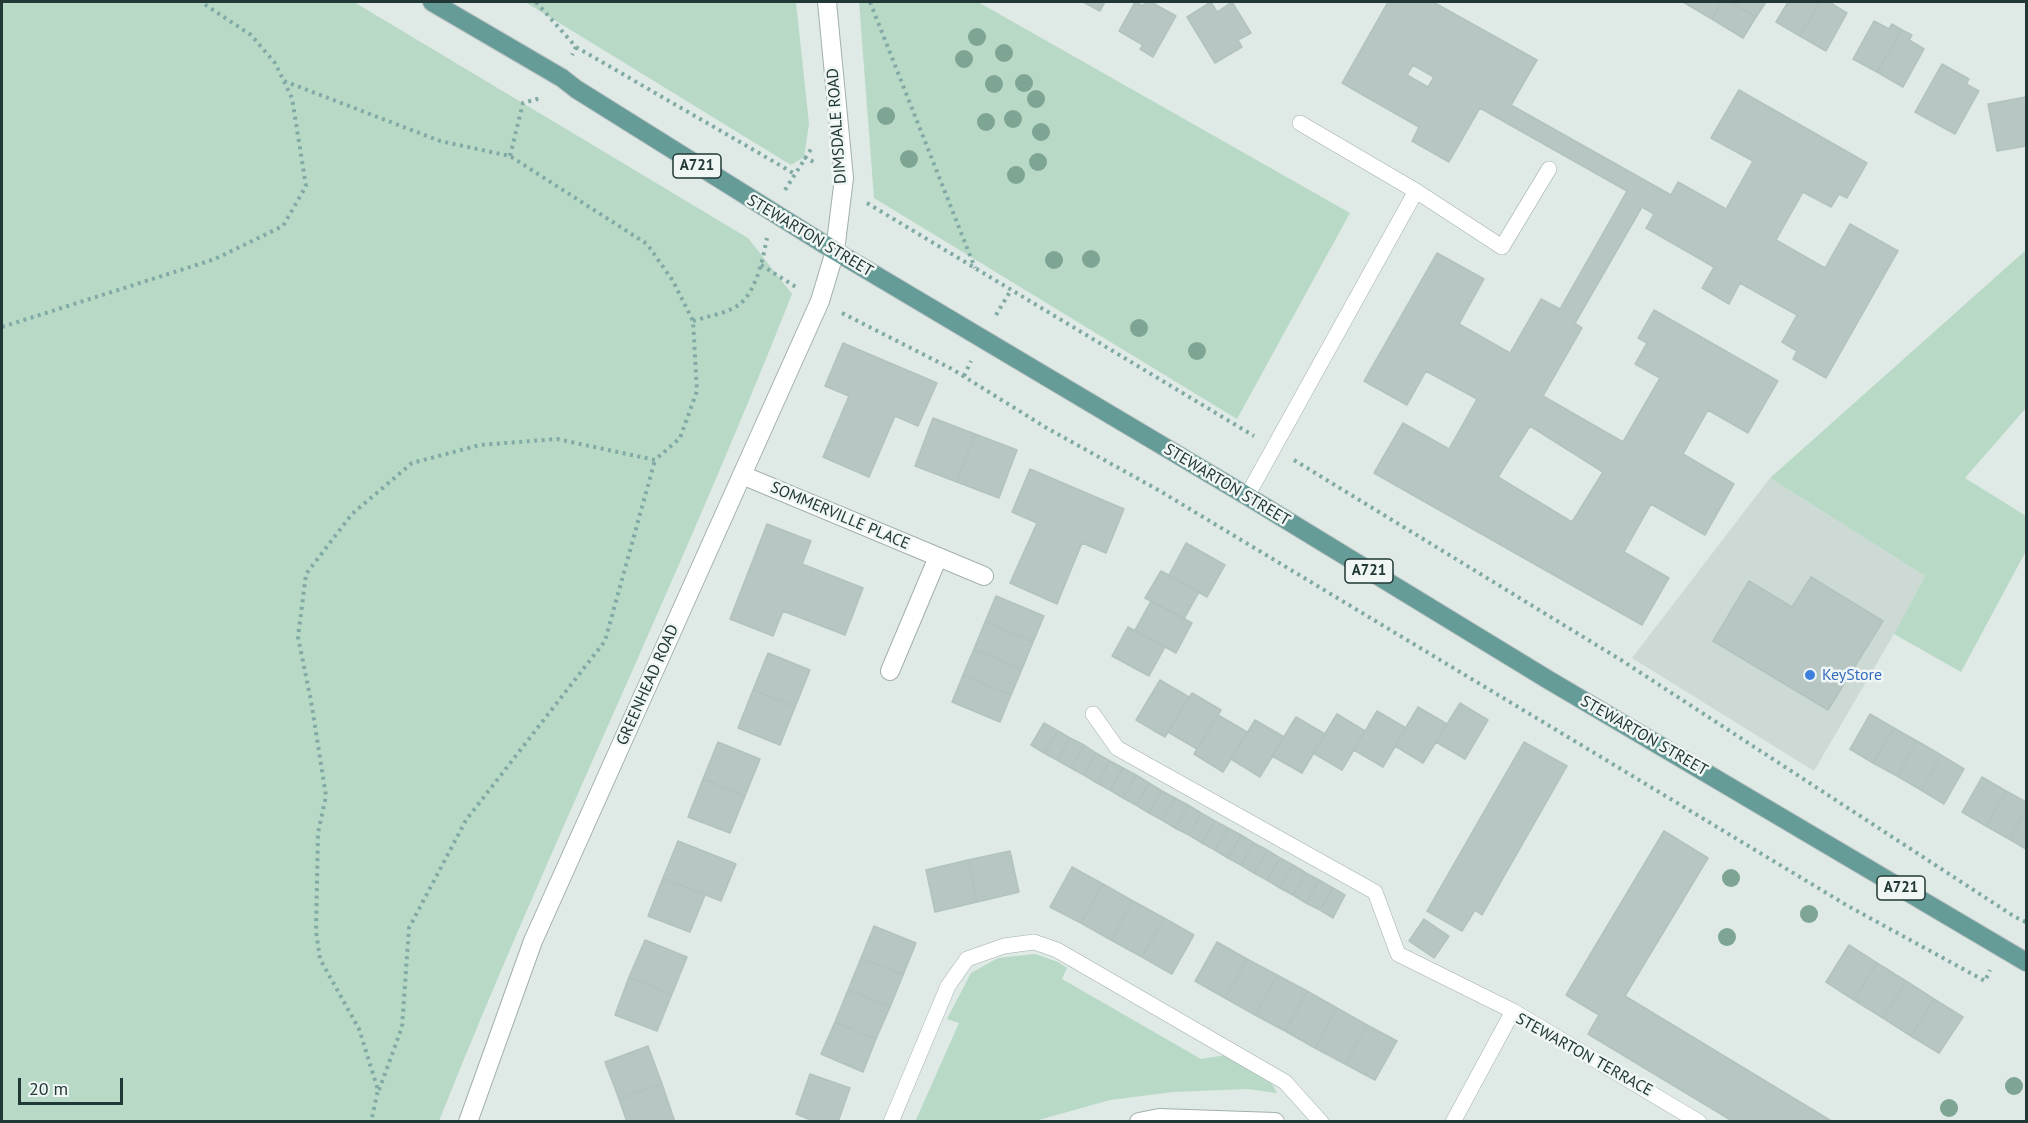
<!DOCTYPE html>
<html>
<head>
<meta charset="utf-8">
<style>
  body { margin:0 }
  #map { position:relative; width:2028px; height:1123px; overflow:hidden; background:#dfe9e6; font-family:"PT Sans",sans-serif }
  canvas { display:block }
  .frame { position:absolute; inset:0; border:3px solid #213836; pointer-events:none }
  .scale { position:absolute; left:18px; top:1078px; width:105px; height:27px; box-sizing:border-box; border:3px solid #213836; border-top:0; padding-left:8px; font-size:18px; line-height:21px; white-space:nowrap; color:#213836; -webkit-text-stroke:4px #eff6f4; paint-order:stroke }
</style>
</head>
<body>
<div id="map">
<canvas width="2028" height="1123"></canvas>
<div class="frame"></div>
<div class="scale">20 m</div>
</div>
<script>
const ctx = document.querySelector('canvas').getContext('2d');
ctx.lineJoin = 'round';
function fillPath(path, color) {
  ctx.fillStyle = color;
  ctx.fill(path, 'evenodd');
}
function strokePath(path, color, width, dash) {
  ctx.strokeStyle = color;
  ctx.lineWidth = width;
  ctx.lineCap = dash ? 'butt' : 'round';
  ctx.setLineDash(dash || []);
  ctx.stroke(path);
}
function drawText(font, color, halo, rows, align = 'center') {
  ctx.font = font + ' "PT Sans",sans-serif';
  ctx.lineWidth = 5;
  ctx.setLineDash([]);
  ctx.textBaseline = 'middle';
  ctx.strokeStyle = halo;
  ctx.fillStyle = color;
  for (const [text, x, y, turn = 0] of rows) {
    ctx.save();
    ctx.translate(x, y);
    ctx.rotate((+turn || 0) * Math.PI / 180);
    ctx.textAlign = isNaN(turn) ? turn : align;
    if (halo) ctx.strokeText(text, 0, 0);
    ctx.fillText(text, 0, 0);
    ctx.restore();
  }
}
fillPath(new Path2D(`
  M1770,478L1925,576L1894,634L1814,771L1632,658Z`), '#cdd9d5');
fillPath(new Path2D(`
  M2,2H354L748,238L792,294C682,573 550,843 439,1121H2Z
  M525,2H796L809,124L804,157L791,165Z
  M859,2H978L1350,213L1237,419L874,198Z
  M2026,250V408L1965,478L2026,516V551L1961,672L1894,634L1925,576L1770,478Z
  M1035,954L1058,962L1067,968L1062,979L1201,1059L1226,1055L1272,1084L1277,1093L1247,1089L1173,1092L1110,1100L1035,1121L915,1122L959,1023L947,1019L971,973L998,958Z`), '#b9d9c7');
const building = new Path2D(`
  M1083,2H1105L1100,11Z
  M1135,2L1143,6L1145,2H1151L1176,16L1153,57L1140,49L1143,45L1119,31Z
  M1211,2L1217,12L1232,2L1251,33L1238,40L1242,47L1215,63L1187,17Z
  M1388,2H1433L1537,60L1511,105L1671,195L1678,182L1726,209L1753,161L1711,138L1739,90L1867,163L1847,198L1839,194L1831,207L1803,192L1776,240L1825,268L1850,224L1898,251L1826,378L1793,359L1797,351L1782,342L1797,315L1740,283L1729,304L1702,288L1714,267L1646,228L1654,214L1642,207L1575,323L1582,328L1543,396L1623,442L1660,378L1635,364L1647,343L1638,338L1654,310L1778,381L1748,433L1708,410L1683,454L1734,484L1705,535L1651,504L1624,552L1669,578L1642,625L1374,473L1403,423L1449,449L1477,399L1426,371L1407,405L1364,381L1437,253L1484,279L1459,324L1510,353L1541,299L1560,309L1627,191L1480,108L1449,162L1412,141L1419,127L1342,83ZM1413,65L1434,77L1428,87L1407,75ZM1530,426L1603,472L1572,522L1498,477Z
  M1683,2H1722L1712,19Z
  M1722,2H1730L1756,17L1743,38L1712,19Z
  M1730,2H1766L1756,17Z
  M1788,2H1820L1800,36L1776,22Z
  M1820,2H1834L1832,4L1847,13L1826,51L1800,36Z
  M1874,21L1889,29L1892,24L1902,30L1877,72L1853,59Z
  M1902,30L1912,35L1909,40L1924,49L1903,87L1877,72Z
  M1942,64L1969,79L1966,84L1979,91L1955,134L1915,112Z
  M2026,97V146L1997,151L1988,104Z
  M843,343L937,383L918,426L895,416L869,477L823,457L849,396L825,386Z
  M933,418L975,434L957,482L915,466Z
  M975,434L1017,450L999,498L957,482Z
  M1030,469L1124,509L1106,553L1082,543L1057,604L1010,583L1037,523L1012,512Z
  M767,524L811,541L802,564L863,588L845,635L783,611L773,636L730,619Z
  M1186,543L1225,565L1207,597L1169,575Z
  M1161,571L1199,592L1184,619L1145,598Z
  M1811,577L1883,621L1828,710L1713,641L1749,581L1792,607Z
  M996,596L1044,616L1033,642L985,622Z
  M1151,601L1192,623L1176,653L1135,630Z
  M985,622L1033,642L1022,669L974,649Z
  M1128,627L1165,647L1149,676L1112,656Z
  M974,649L1022,669L1011,695L963,675Z
  M768,653L810,670L795,707L753,690Z
  M963,675L1011,695L1000,722L952,702Z
  M1160,680L1189,697L1165,737L1136,720Z
  M753,690L795,707L780,745L738,728Z
  M1192,693L1221,710L1197,749L1168,732Z
  M1460,703L1488,720L1465,759L1436,742Z
  M1418,707L1447,724L1423,763L1395,746Z
  M1377,711L1406,728L1383,767L1354,750Z
  M1337,714L1365,731L1342,770L1313,753Z
  M1870,714L1894,728L1873,763L1850,749Z
  M1218,715L1247,732L1223,772L1194,754Z
  M1296,717L1325,734L1302,773L1272,756Z
  M1255,720L1284,737L1260,777L1231,759Z
  M1044,723L1058,731L1044,753L1031,745Z
  M1894,728L1917,741L1897,776L1873,763Z
  M1058,731L1070,738L1057,760L1044,753Z
  M1070,738L1084,745L1071,768L1057,760Z
  M1917,741L1941,755L1921,790L1897,776Z
  M718,742L760,759L745,796L703,779Z
  M1524,742L1567,766L1482,915L1475,910L1462,931L1427,911Z
  M1084,745L1096,753L1084,775L1071,768Z
  M1096,753L1110,761L1097,783L1084,775Z
  M1941,755L1964,769L1944,804L1921,790Z
  M1110,761L1123,768L1110,790L1097,783Z
  M1123,768L1136,775L1123,798L1110,790Z
  M1136,775L1149,783L1136,805L1123,798Z
  M1982,777L2006,791L1986,826L1962,812Z
  M703,779L745,796L730,833L688,817Z
  M1149,783L1162,791L1149,813L1136,805Z
  M1162,791L1175,798L1162,820L1149,813Z
  M2006,791L2026,802V810L2009,839L1986,826Z
  M1175,798L1188,805L1175,828L1162,820Z
  M1188,805L1201,813L1189,835L1175,828Z
  M2026,810V849L2009,839Z
  M1201,813L1215,821L1202,843L1189,835Z
  M1215,821L1228,828L1215,850L1202,843Z
  M1228,828L1241,835L1228,858L1215,850Z
  M1664,831L1708,858L1625,996L1833,1122H1734L1588,1034L1599,1015L1566,995Z
  M1241,835L1254,843L1241,865L1228,858Z
  M678,841L736,864L721,901L663,878Z
  M1254,843L1267,850L1254,873L1241,865Z
  M1267,850L1280,858L1267,880L1254,873Z
  M1010,851L1019,892L977,902L968,860Z
  M1280,858L1293,865L1280,888L1267,880Z
  M968,860L977,902L935,912L926,870Z
  M1293,865L1306,873L1293,895L1280,888Z
  M1072,867L1103,884L1081,923L1050,907Z
  M1306,873L1319,880L1306,903L1293,895Z
  M663,878L705,895L690,932L648,916Z
  M1319,880L1333,888L1320,910L1306,903Z
  M1103,884L1133,901L1111,940L1081,923Z
  M1333,888L1345,895L1333,918L1320,910Z
  M1133,901L1164,918L1142,957L1111,940Z
  M1164,918L1194,935L1172,974L1142,957Z
  M1424,919L1449,936L1434,958L1409,941Z
  M874,926L916,943L903,975L861,958Z
  M645,940L687,957L672,994L629,977Z
  M1217,942L1247,959L1225,998L1195,981Z
  M1849,945L1877,963L1854,1000L1826,982Z
  M861,958L903,975L890,1007L848,990Z
  M1247,959L1277,975L1255,1015L1225,998Z
  M1877,963L1906,981L1883,1018L1854,1000Z
  M1277,975L1307,991L1285,1031L1255,1015Z
  M629,977L672,994L657,1031L615,1015Z
  M1906,981L1934,999L1911,1036L1883,1018Z
  M848,990L890,1007L876,1039L835,1022Z
  M1307,991L1337,1008L1315,1048L1285,1031Z
  M1934,999L1963,1017L1939,1053L1911,1036Z
  M1337,1008L1367,1025L1345,1064L1315,1048Z
  M835,1022L876,1039L863,1072L821,1054Z
  M1367,1025L1397,1041L1375,1080L1345,1064Z
  M648,1046L662,1084L619,1099L605,1062Z
  M810,1074L850,1088L838,1122H816L796,1114Z
  M662,1084L675,1122H627L619,1099Z`);
fillPath(building, '#b7c6c3');
strokePath(building, '#b2c2be', 1.5);
const service = new Path2D(`
  M1300,123L1416,191L1502,247L1549,169
  M1247,496L1416,191
  M1093,714L1117,748L1375,892L1398,954L1513,1011L1699,1122
  M891,1122L948,986L967,959L1004,946L1034,942L1057,950L1285,1082L1321,1122
  M1453,1122L1513,1011`);
const minor = new Path2D(`
  M827,2L844,178L835,251
  M742,475L984,576
  M890,671L938,557
  M1139,1122L1159,1118L1275,1122`);
const tertiary = new Path2D(`
  M468,1122L533,941L820,301L835,251`);
const primary = new Path2D(`
  M432,2L562,78L576,89L835,251L1247,496L1547,679L2026,962`);
strokePath(service, '#a2b0ae', 16);
strokePath(minor, '#a2b0ae', 20);
strokePath(tertiary, '#a2b0ae', 20);
strokePath(primary, '#bcc3c3', 20);
strokePath(new Path2D(`
  M536,2L576,47L572,55
  M870,2L975,268
  M576,47L795,174
  M284,81L440,141L510,156L647,244L673,281L693,321L697,391L680,438L655,460L557,439L480,445L412,463L352,514L306,574L298,637L311,701L326,796L318,833L316,931L320,959L359,1029L378,1090L371,1122
  M510,156L523,103L541,98
  M804,157L814,162
  M785,190L813,146
  M867,203L1254,436
  M761,265L796,287
  M842,313L952,369L1045,427L1160,491L1848,906L1985,981L1990,970
  M996,315L1011,290
  M693,321C705,317 727,313 737,306C756,294 763,258 767,238
  M2,327L215,259L283,226L306,186L292,98L275,63L251,35L201,2
  M964,376L971,361
  M1294,460L1621,660L2015,917L2026,922
  M379,1090L402,1027L409,928L466,820L605,641L655,460`), '#81aaa5', 4, [3, 4.5]);
strokePath(service, '#fff', 15);
strokePath(minor, '#fff', 18);
strokePath(tertiary, '#fff', 18);
strokePath(primary, '#669c98', 18);
ctx.fillStyle = '#7ea494';
for (const [x, y] of [
  [977,37],
  [1004,53],
  [964,59],
  [1024,83],
  [994,84],
  [1036,99],
  [886,116],
  [1013,119],
  [986,122],
  [1041,132],
  [909,159],
  [1038,162],
  [1016,175],
  [1091,259],
  [1054,260],
  [1139,328],
  [1197,351],
  [1731,878],
  [1809,914],
  [1727,937],
  [2014,1086],
  [1949,1108]
]) {
  ctx.beginPath();
  ctx.arc(x, y, 9, 0, 2 * Math.PI);
  ctx.fill();
}
for (const [x, y, r, color] of [
  [1810,675,6,"#3f7fe0"]
]) {
  const dot = new Path2D();
  dot.arc(x, y, r, 0, 2 * Math.PI);
  ctx.fillStyle = color;
  ctx.fill(dot);
  strokePath(dot, '#eff6f4', 2);
}
for (const [x, y, w] of [
  [697,166,48],
  [1369,571,48],
  [1901,888,48]
]) {
  const box = new Path2D();
  box.roundRect(x - w / 2, y - 12, w, 24, 4.5);
  ctx.fillStyle = '#eff6f4';
  ctx.fill(box);
  strokePath(box, '#213836', 1.5);
}
drawText('bold 15px', '#213836', null, [
  ["A721",697,166],
  ["A721",1369,571],
  ["A721",1901,888]
]);
drawText('16px', '#213836', '#eff6f4', [
  ["DIMSDALE ROAD",837,126,-94],
  ["STEWARTON STREET",810,236,31],
  ["STEWARTON STREET",1227,485,31],
  ["SOMMERVILLE PLACE",840,516,23],
  ["GREENHEAD ROAD",648,685,-66],
  ["STEWARTON STREET",1644,736,30],
  ["STEWARTON TERRACE",1584,1055,29]
]);
drawText('16px', '#366cbe', '#eff6f4', [
  ["KeyStore",1822,675]
], 'left');
</script>
</body>
</html>
